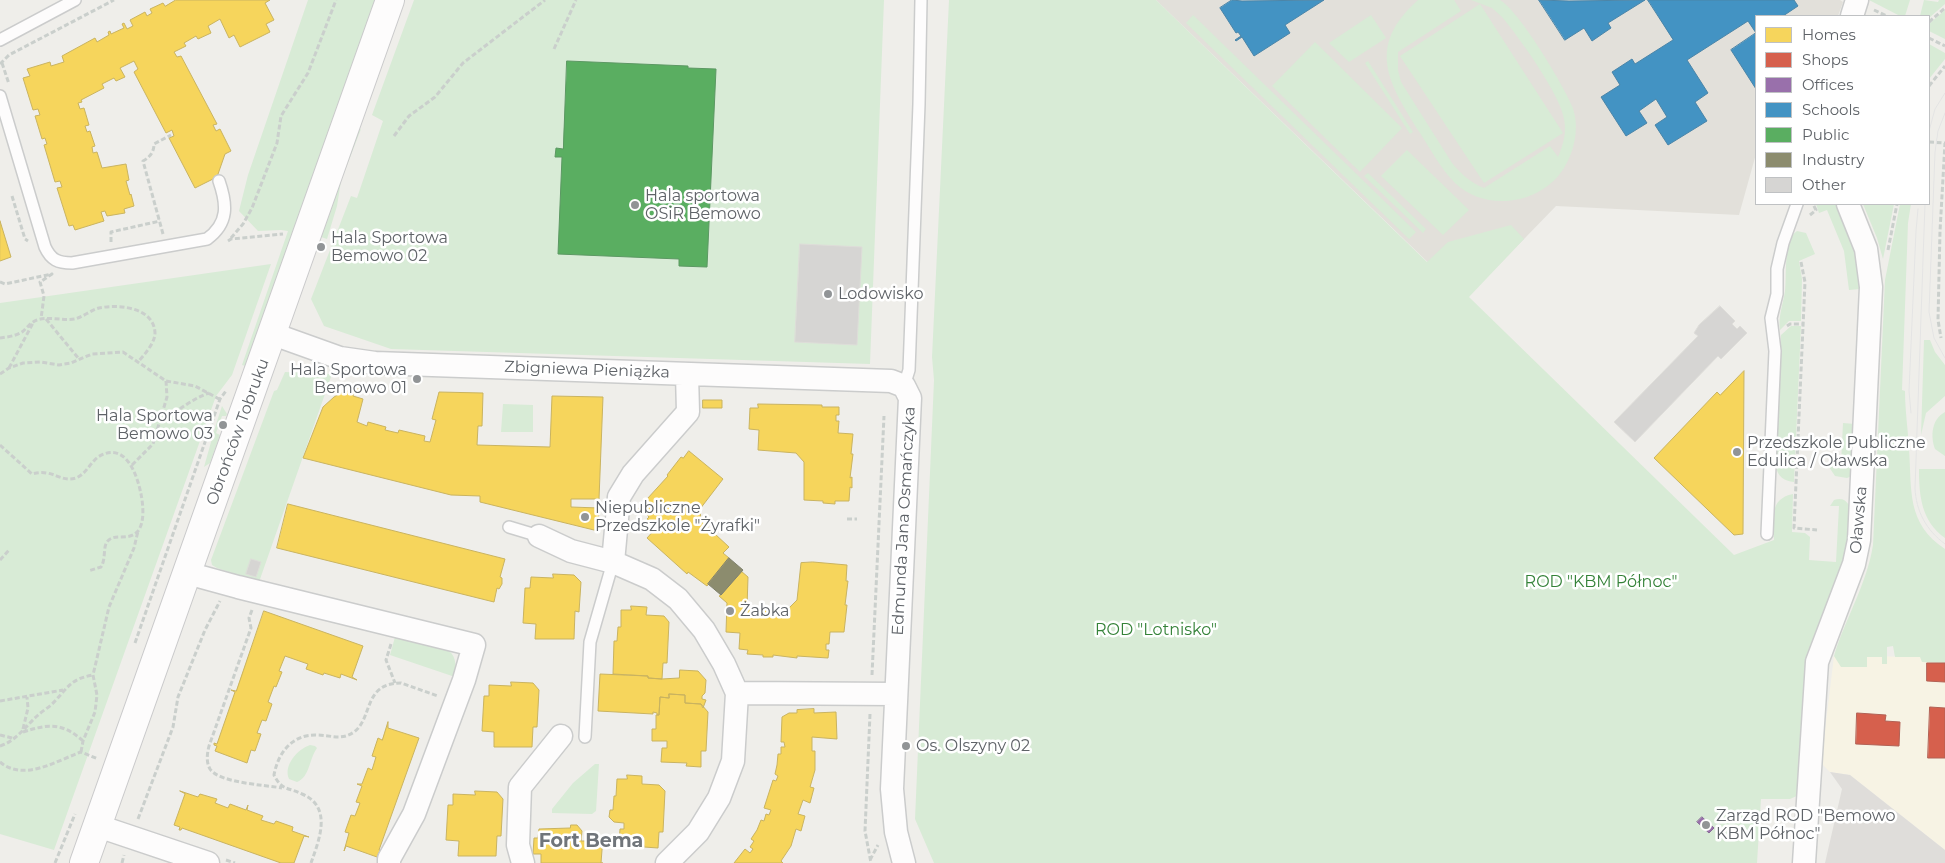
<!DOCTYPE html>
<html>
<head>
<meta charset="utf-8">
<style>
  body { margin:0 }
  #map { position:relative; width:1945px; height:863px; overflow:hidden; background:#efeeea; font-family:Montserrat,sans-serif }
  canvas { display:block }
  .legend { position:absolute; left:1755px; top:15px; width:175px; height:190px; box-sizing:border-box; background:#fff; border:1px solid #bfc1c3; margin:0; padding:6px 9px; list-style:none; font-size:15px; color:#5f6368 }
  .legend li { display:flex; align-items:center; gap:10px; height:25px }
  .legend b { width:25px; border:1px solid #bfc1c3 }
</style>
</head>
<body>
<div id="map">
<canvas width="1945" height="863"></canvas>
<ul class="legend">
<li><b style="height:14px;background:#f6d55c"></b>Homes</li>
<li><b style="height:14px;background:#d6604d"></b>Shops</li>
<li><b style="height:14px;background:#9970ab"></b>Offices</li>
<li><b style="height:14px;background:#4393c3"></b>Schools</li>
<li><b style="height:14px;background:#5aae61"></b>Public</li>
<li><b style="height:14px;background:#8c8c6e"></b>Industry</li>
<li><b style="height:14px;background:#d6d5d3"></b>Other</li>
</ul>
</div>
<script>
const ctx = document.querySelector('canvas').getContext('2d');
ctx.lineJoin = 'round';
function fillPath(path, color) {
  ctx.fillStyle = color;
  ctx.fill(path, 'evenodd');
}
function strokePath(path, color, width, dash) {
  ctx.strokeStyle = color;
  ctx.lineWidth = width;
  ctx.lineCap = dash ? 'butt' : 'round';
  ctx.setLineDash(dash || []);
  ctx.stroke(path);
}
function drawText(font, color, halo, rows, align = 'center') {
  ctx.font = font + ' Montserrat,sans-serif';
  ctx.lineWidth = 5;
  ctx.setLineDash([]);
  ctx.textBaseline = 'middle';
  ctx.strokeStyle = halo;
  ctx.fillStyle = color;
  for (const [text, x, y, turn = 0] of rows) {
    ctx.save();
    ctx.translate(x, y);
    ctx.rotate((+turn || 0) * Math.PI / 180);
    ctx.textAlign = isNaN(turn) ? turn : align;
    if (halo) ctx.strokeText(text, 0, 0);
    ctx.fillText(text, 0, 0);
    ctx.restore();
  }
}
fillPath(new Path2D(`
  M1834,656L1945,657V850L1850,775L1830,772L1821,763Z`), '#f7f3e4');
fillPath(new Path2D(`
  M1830,772L1850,775L1945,850V863H1825L1842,789Z`), '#dfddda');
fillPath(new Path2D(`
  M1156,0H1840L1843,2L1838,16H1756V154L1739,215L1556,206L1466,299Z`), '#e2e0da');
fillPath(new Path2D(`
  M308,0H379L249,367L242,365L288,231L281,230L258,231L239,211L248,175Z
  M414,0H884L870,364L391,349L324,326L311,299L351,196L357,198L383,121L372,115Z
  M949,0H1156L1427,262L1448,242L1511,225L1524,239L1469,297L1734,555L1774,540C1774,520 1768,499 1793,494L1792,532L1805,533L1810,537L1809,560L1836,562L1839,506H1830L1834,500C1846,496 1850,505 1853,516L1801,794L1790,799H1761L1757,863H934L915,819L934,380L932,357Z
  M1418,0H1454L1461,11L1398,52V70L1401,82L1452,163C1461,174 1471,183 1484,188L1550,146L1558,157C1563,145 1567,133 1564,119C1561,96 1519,37 1502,17L1492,8L1471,0H1500C1519,11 1563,84 1572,106C1580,126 1575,150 1564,168C1542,204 1486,213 1455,183C1441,169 1431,150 1420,133C1389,84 1365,47 1418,0Z
  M1869,0H1910L1905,16H1900Z
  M1924,0L1938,2L1939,0H1945V4L1929,18V16H1920Z
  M1480,4L1563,133L1484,183L1400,56Z
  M1945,10V39L1929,31V24Z
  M1193,15L1416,232L1409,239L1186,23Z
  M1371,15L1386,38L1349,62L1329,43Z
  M1315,42L1402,128L1360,172L1272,86Z
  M1929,44L1945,53V59L1929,79Z
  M1368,61L1413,132L1410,134L1365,63Z
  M361,129L341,181L337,206L327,239L318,236L352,134Z
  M1407,150L1469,210L1443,235L1381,176Z
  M1368,173L1426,229L1423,233L1364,176Z
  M1816,204H1840L1861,268L1860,289L1849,290L1844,251L1827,210L1819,213Z
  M1863,204H1894L1883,259L1877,238Z
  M1900,204H1911L1908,223L1902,390L1905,391C1905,410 1908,429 1909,449C1912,490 1906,523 1945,549V663L1922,662L1920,657H1895L1893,646L1887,647V664H1882V657H1867V667H1841L1834,656C1845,619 1867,584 1873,545L1885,280Z
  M1797,231L1806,233L1815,254L1799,261L1802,279L1801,321H1789L1780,330C1778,316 1783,305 1785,291C1787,276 1783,240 1797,231Z
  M271,264L232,375L216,396L54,850L0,834V303Z
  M1791,326H1801L1794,482C1784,481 1777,476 1776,466L1781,335Z
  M1924,340H1930L1935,352L1945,365V396L1926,413L1921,435Z
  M285,372L332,374L259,582L217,568L212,565L211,560L274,391L277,390Z
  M503,404L533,405V432H501Z
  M222,406L227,414L226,416H222L216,433L220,435L210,463L204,467C210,446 215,426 222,406Z
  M1945,412V456L1935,449C1930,435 1932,419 1945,412Z
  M1843,423L1855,424L1852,476L1847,478L1835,476L1827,464L1841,465Z
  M1919,469H1945V538C1921,521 1919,495 1919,469Z
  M395,637C409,640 439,643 449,651C457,657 456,669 455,677L390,655Z
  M310,745L315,746L317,748C309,759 310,777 297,782L289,779C283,765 298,749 310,745Z
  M595,764H599L596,811L592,814L552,813V809L573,783Z`), '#d8ebd6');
const homes = new Path2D(`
  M176,0H270L265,3L274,20L266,24L270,32L240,47L234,35L229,38L220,19L208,26L211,33L198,39L196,36L184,43L186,46L174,52L177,57L181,56L217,124L213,125L216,131L220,129L231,151L225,154L217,177L195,188L169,138L174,136L172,130L166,133L134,72L138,69L134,61L120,68L125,77L116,81L114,78L102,84L104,88L81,100L82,102L78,103L80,109L84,108L89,125L85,126L87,132L90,131L95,146L92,147L93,153L97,152L102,168L126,164L129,180L126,181L130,195L131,194L134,206L124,209L125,213L107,216L105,211L101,212L104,221L75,230L73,225L69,226L57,188L62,187L60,181L55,182L44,145L47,144L45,138L42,139L35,116L40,115L38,109L33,110L23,78L30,76L27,69L50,62L51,66L64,62L62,56L95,38L97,42L109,35L108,32L110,31L111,34L124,28L122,24L124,23L127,29L133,26L130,20L145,12L147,16L152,13L150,9L163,3L165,6Z
  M0,221L11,257L0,261Z
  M1744,371L1743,534L1734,535L1654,458L1717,392L1720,395Z
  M359,389L354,390L353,396L363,399L357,422L367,426L368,422L386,427L385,430L398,433L399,430L425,436L424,441L430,442L436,420L432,419L439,392L483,393L482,426H478L477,445L550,447L552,396L603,397L599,499H571V507L599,508L598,531L480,502V496L451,495L303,458L323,407L334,397L343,392Z
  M703,400H722V408H703Z
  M758,404L822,405V407H839V415H836V421H839L838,433L853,434L851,454H853L850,478L852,477V488L850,487L849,501H835V504L823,503V501L804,500V462L796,453L758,450L759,430L749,429L750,408H758Z
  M689,451L723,479L700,509L701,521L729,547L723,553L729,558L707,586L688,572L687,574L647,538L657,527L647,519L649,517L645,513L643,515L637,510L668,476L667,475L681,457L683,458Z
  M288,504L505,559L500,577L502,578V584L499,589L497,588L494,602L277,548Z
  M813,562L847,565L846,581H848L845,605H847L844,632H830L829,644H826V650H829L828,658L797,656V658L773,655V657H763V655L747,654L748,650L739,649L740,633L726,632L727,603L719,596L721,595L741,571L748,577L747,608H789L797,600L801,563Z
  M553,574L574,575L581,582L579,612L575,611L574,639H535L536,624L523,623L525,588H530L531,577L553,578Z
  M631,606L647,607L646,615L664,616L669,622L667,663H663L662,679L648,678V676L613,674L614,641H617L618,627H621V610H631Z
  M264,611L363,646L352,677L357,680L341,674L340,678L324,673L323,675L306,669L308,664L285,656L279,671L282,672L276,687L274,686L268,702L272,704L266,721L262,720L257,733L261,734L255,751L251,750L247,763L215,751L217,746L214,745V743L217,744L235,692L231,690L236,691Z
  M680,670L698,671L706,680L705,693L702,696V699L706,700L703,708L701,704L685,703V695L669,694V698L660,697L659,715H657V713L653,712V714L598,711L600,674L648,676V678L662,679L679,678Z
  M511,682L533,683L539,690L537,727H533L532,747H494V732L482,731L484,696H489V685L511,686Z
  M669,694L685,695V703L701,704L708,712L706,751H701V767L686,766L687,763L661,762L662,748H667V741H652V729H656V715H659L660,697L669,698Z
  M814,709V713L836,712L837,739L812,737V751H815V770L810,787L814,788L810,803L803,800L798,814L805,816L801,831L796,829L791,846L781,861L783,863H734L745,849L750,853L753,849L750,847L754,841L751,839L757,830L761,820L764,821L766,814L769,815L771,810L764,808L773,780L776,781L778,776L775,774L777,765L778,754H781V747H785L784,742H781L782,717L789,713H797V710Z
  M388,722V728L419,738L379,850L382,851L381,853L379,852L377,857L346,846L344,851L349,833L345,832L351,815L355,816L360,803L356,802L362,786L357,784H362L368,768L372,770L376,757L372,756L378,738L382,740Z
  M627,775L642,776V784L659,785L665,791L663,832H659L658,848L644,847V845L619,843L620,829H624V823L614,822L609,817L610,810H613L614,796H616L617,779H627Z
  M180,791L198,797L200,794L217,799L215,803L228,808L230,804L246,810L248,805L247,810L263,816L261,820L274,824L276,821L293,827L292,831L309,837L304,836L294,863H281L182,828L181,830H179L180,827L174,825L185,794Z
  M475,791L497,792L503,799L501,836H497L496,856H458L459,841L446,840L448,805H453V794L475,795Z
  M571,825H577L582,831L581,841H588V837H603L601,863H603H541V854H533L534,838H538L539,829L570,828Z`);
fillPath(homes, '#f6d55c');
strokePath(homes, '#c9b360', 1);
const shops = new Path2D(`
  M1927,663H1945V682L1927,681Z
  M1930,707L1945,708V758H1928Z
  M1857,713L1886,715L1885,721L1900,722L1899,746L1856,744Z`);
fillPath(shops, '#d6604d');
strokePath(shops, '#b26155', 1);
const offices = new Path2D(`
  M1702,817L1714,828L1709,833L1697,822Z`);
fillPath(offices, '#9970ab');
strokePath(offices, '#886c97', 1);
const schools = new Path2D(`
  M1232,0L1242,1L1324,0L1285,25L1290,33L1254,56L1242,37L1236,41L1235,40L1241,36L1238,32L1236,33L1220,8Z
  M1539,0L1569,1L1645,0L1608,23L1611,28L1592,41L1584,28L1565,40Z
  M1648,0H1794L1798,6L1783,16H1756V33L1748,21L1687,60L1708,93L1695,102L1707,121L1668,145L1655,125L1667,117L1656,99L1639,111L1647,123L1626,136L1601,97L1620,85L1612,72L1632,59L1635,64L1673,40Z
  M1756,33V89L1731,50Z`);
fillPath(schools, '#4393c3');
strokePath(schools, '#4b85a8', 1);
const public = new Path2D(`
  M567,61L688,66V68L716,69L707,267L679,266V259L558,254L562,157H555L556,148L563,149Z`);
fillPath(public, '#5aae61');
strokePath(public, '#5c9863', 1);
const industry = new Path2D(`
  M729,558L743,570L721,595L708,584Z`);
fillPath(industry, '#8c8c6e');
strokePath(industry, '#7e806c', 1);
const building = new Path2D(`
  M800,244L862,247L857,345L795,342Z
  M1720,306L1735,321L1732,324L1737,329L1740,326L1747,333L1721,359L1718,356L1635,442L1614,422L1698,336L1694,333L1699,325Z
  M251,559L261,562L256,577L246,574Z`);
fillPath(building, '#d6d5d3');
strokePath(building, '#deddd9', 1);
const lane = new Path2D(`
  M0,40L75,0
  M0,96L45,247C51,260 58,263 72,263L207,239C229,223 227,204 219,181
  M904,386L909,370L919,104L921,0
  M509,527L539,536
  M1767,534L1775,351L1771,318L1777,294V269L1783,243L1797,204
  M585,737L590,642L613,562`);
const street = new Path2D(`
  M1852,16L1857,0
  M273,334L340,358L375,363L891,381L904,386L910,398L892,789L896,832L904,863
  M539,536L571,551L613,562L652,579L678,599L704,630L724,664L737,693L733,761L719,798L698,832L667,863
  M613,562L619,497L633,474L688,412L687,374
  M187,573L238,587L474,645L464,680L414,814L389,859V863
  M737,693L896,694
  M98,826L208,863
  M523,863L518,845L520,787L561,736
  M1804,863L1817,662L1854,564L1859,540L1871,287L1866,249L1848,204`);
const secondary = new Path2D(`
  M84,863L390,0`);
strokePath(lane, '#cbcccc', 14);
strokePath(street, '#cbcccc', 25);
strokePath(secondary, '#cacacb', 30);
strokePath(new Path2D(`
  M1874,10L1887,16
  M1929,22L1945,8
  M1929,38L1945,46
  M554,49L576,0
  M2,63L9,84
  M0,64L9,55L114,0
  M1929,86L1945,66
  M394,136L409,116L435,97L463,63L545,0
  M1929,142L1945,143L1940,231L1938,320L1941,338
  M12,196L25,239L28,241
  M1810,215L1816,210L1813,204
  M163,234L143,161C150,157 154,152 154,144L171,135
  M231,238L243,224L252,208L277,143L281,116L308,73L336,0
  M228,241L231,239L283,234
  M111,242V232L160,221
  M1888,250L1897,204
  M1801,262L1805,282L1794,528L1817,530
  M0,282L5,284L52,274L40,282L44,296L41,319
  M46,319L79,359
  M1787,326L1790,324H1803
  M0,338C7,337 16,336 22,332C27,328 31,322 37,320C49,316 62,321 75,319C83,317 91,310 99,308C118,304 154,307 155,333C155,343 144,355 138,362
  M9,368L33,323
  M0,374L9,368L23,363L41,362L59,365L71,363L92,354L123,352L166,381L195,386L221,400
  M161,421C177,412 191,399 209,393
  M0,445L32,474C53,468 60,483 76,478C86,474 90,463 98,457C125,440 137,474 141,494C143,504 145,522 138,531C129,542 114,532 107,542C103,547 106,559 101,567L88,571
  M132,465L153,444L167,397L166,381
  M847,519H857
  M0,560L9,550
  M252,610L249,618L251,628L209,746C207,754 206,762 210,769C219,783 266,785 282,788
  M135,643L220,399L226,391
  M391,644L386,660L395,683
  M872,675L884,416
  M0,701L63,690
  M870,714L865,831L871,863
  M23,729L28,708L27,697
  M23,732C48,724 62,722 83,741
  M0,735L12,738
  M0,746C16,741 25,727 37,716C42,711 50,707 55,701C69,686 71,679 93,675
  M81,752L83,741L95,712L97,695L93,675L109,607L134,548L138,531
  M0,762C24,782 56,761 81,752L98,759
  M138,819L173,727L178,697L205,630L220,601
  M226,860L235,863
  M870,860L878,845
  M55,863L75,814
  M122,863L124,855
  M311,863C319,840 333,807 302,794C288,787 282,791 274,775C278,753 292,734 317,735C331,735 341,741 354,732C373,718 363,683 401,683L438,696`), '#cacfcc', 3, [5, 2.5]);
strokePath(lane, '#fdfcfc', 11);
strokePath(street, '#fdfcfc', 22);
strokePath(secondary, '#fdfcfc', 28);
strokePath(new Path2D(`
  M1945,113L1938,131L1935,152L1929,312L1934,338L1945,358
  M1929,131L1935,109L1945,93
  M1925,204L1915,488C1916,511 1926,530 1945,544
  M1911,413L1909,391L1916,231L1918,209`), '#e4e4e4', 1);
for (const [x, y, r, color] of [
  [635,205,5,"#919496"],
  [321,247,5,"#919496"],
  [828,294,5,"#919496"],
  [417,379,5,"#919496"],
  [223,425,5,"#919496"],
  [1737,452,5,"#919496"],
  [585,517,5,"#919496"],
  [730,611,5,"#919496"],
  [906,746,5,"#919496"],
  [1706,825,5,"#919496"]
]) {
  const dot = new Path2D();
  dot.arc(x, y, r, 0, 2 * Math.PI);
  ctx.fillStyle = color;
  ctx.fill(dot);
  strokePath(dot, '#fff', 2);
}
drawText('16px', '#5f6368', '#fff', [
  ["Hala sportowa",645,196],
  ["OSiR Bemowo",645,214],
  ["Hala Sportowa",331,238],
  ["Bemowo 02",331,256],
  ["Lodowisko",838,294],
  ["Hala Sportowa",407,370,"right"],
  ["Bemowo 01",407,388,"right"],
  ["Hala Sportowa",213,416,"right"],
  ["Bemowo 03",213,434,"right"],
  ["Przedszkole Publiczne",1747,443],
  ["Edulica / Oławska",1747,461],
  ["Niepubliczne",595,508],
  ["Przedszkole \"Żyrafki\"",595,526],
  ["Żabka",740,611],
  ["Os. Olszyny 02",916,746],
  ["Zarząd ROD \"Bemowo",1716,816],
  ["KBM Północ\"",1716,834]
], 'left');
drawText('16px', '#5f6368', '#fff', [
  ["Zbigniewa Pieniążka",587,370,2],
  ["Obrońców Tobruku",238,432,-70],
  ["Oławska",1859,520,-85],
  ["Edmunda Jana Osmańczyka",904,521,-87]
]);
drawText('16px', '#348238', '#fff', [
  ["ROD \"KBM Północ\"",1601,582],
  ["ROD \"Lotnisko\"",1156,630]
]);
drawText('bold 19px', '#70757a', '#fff', [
  ["Fort Bema",591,841]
]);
</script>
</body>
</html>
